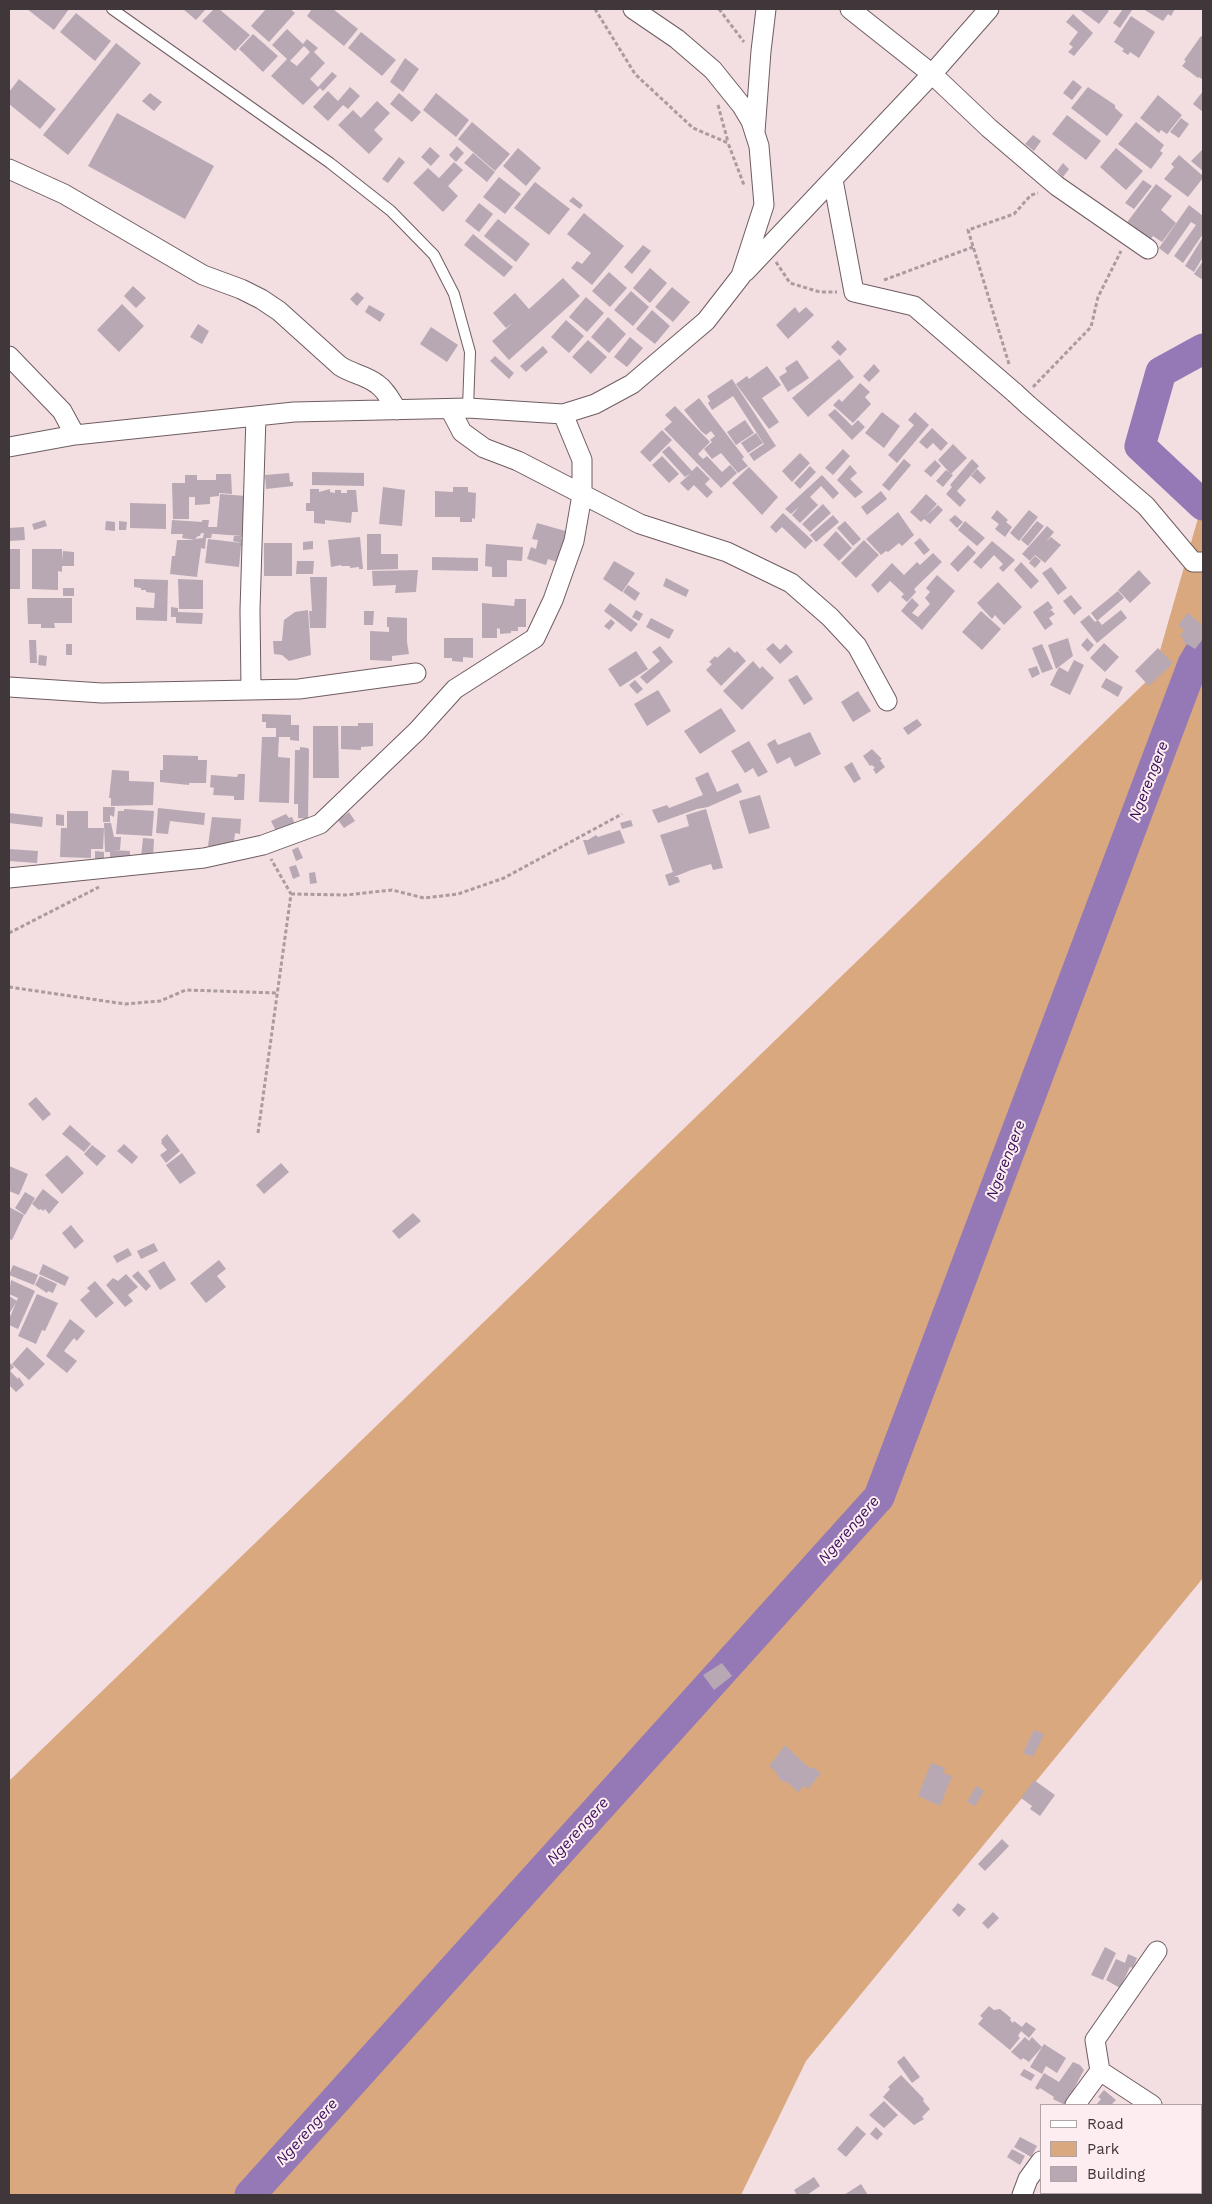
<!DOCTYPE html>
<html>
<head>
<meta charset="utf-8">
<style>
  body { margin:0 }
  #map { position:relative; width:1212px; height:2204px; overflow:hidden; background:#f3dee2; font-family:"Work Sans",sans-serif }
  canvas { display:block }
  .frame { position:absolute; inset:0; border:10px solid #3f3739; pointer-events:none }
  .legend { position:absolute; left:1040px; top:2104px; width:162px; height:90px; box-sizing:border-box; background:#fdecf0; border:1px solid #b1a4a7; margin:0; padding:6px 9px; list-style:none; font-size:15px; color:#3f3739 }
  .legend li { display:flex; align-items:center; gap:10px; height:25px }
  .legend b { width:25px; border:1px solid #b1a4a7 }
</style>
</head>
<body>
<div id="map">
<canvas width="1212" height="2204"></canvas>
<div class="frame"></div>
<ul class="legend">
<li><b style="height:6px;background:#fff"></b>Road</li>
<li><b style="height:14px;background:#d9a87e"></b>Park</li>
<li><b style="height:14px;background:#b7a8b4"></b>Building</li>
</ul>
</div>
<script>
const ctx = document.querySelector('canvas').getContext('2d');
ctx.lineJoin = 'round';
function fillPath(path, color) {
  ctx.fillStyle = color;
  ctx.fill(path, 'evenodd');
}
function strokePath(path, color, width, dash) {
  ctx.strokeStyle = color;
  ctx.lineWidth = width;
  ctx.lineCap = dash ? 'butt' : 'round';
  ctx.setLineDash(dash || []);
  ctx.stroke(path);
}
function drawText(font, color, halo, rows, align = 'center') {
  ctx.font = font + ' "Work Sans",sans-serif';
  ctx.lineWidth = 4;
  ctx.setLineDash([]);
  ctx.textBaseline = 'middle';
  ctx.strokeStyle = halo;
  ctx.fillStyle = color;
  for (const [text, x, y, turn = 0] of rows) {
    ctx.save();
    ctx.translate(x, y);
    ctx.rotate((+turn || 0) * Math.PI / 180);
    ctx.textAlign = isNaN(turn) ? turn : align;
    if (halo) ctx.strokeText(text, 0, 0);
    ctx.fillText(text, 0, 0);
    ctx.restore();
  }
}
fillPath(new Path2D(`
  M1203,501V1578L806,2061L741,2195H9V1781L1153,675Z`), '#d9a87e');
strokePath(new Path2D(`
  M1203,349L1161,372L1140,446L1203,505
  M250,2195L879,1497L1193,664L1203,647`), '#9479b6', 31);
fillPath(new Path2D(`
  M27,9H69L54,30Z
  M183,9H206L196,20Z
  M214,9H219L250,35L235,51L202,21Z
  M266,9H290L295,13L269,42L251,26Z
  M312,9H333L358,29L344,46L307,16Z
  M1079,9H1106L1109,11L1099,24Z
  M1123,9L1132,10L1120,28L1113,23Z
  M1143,9H1175L1171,16L1168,14L1163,21Z
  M76,13L111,41L95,61L60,32Z
  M1073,14L1093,33L1074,56L1068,52L1073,47L1069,44L1078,32L1066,22Z
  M1131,16L1155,32L1139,58L1130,52L1128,55L1122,51L1124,49L1114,42Z
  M287,29L303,44L307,39L318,48L314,52L325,63L310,79L318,87L332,72L337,76L323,91L320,88L303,105L271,76L287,59L272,45ZM304,46L310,52L297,66L290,61Z
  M361,32L396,60L382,76L348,48Z
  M253,34L278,56L263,72L239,49Z
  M1201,36L1203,37V80L1199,77L1198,78L1182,66L1186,61L1184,60Z
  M116,43L141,63L68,155L43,135Z
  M405,58L419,69L403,92L390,82Z
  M19,79L56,109L40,129L9,104V92Z
  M1073,80L1082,87L1072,100L1063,93Z
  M350,87L360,96L348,109L343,105L328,121L313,107L328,91L338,101Z
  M1088,87L1115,105V108L1123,115L1107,136L1071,108Z
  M1203,91V112L1193,104Z
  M150,93L162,102L154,111L142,101Z
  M399,93L421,112L412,122L390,104Z
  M436,93L469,120L456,137L423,110Z
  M1158,95L1182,115L1167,134L1161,130L1159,133L1140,118Z
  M377,101L390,113L374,130L383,139L369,154L338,125L353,110L361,118Z
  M117,113L214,166L185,219L88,166Z
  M1067,115L1101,141L1086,160L1052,134Z
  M1181,118L1189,124L1179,138L1170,132Z
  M472,122L510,154L495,171L458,139Z
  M1136,122L1164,145L1160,151L1163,153L1151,169L1118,144Z
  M1033,135L1041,141L1034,151L1025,144Z
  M457,146L464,153L456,162L449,155Z
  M430,147L440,156L431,166L421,157Z
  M518,148L541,168L526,186L503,166Z
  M1116,148L1143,171L1126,190L1100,167Z
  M1203,149V171L1191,161Z
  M473,153L495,172L487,182L464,163Z
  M1179,155L1203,176V178L1188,197L1164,179L1174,167L1171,164Z
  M399,157L405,162L388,183L382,179Z
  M454,162L463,170L448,186L458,196L443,212L413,183L428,168L439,178Z
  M1063,163L1069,169L1063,177L1057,171Z
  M499,177L521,194L505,214L483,197Z
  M1143,180L1152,186L1134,209L1125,203Z
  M535,182L570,209L549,235L514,208Z
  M1156,184L1172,196L1161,210L1176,223L1162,242L1153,236L1148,242L1125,225Z
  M573,197L583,205L580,209L569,201Z
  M479,203L493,214L479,232L465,221Z
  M1189,205L1203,216V234L1183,263L1174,256L1196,225L1191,222L1168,255L1159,248Z
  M584,213L624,246L592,285L571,268L577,261L582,264L591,253L567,234Z
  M498,219L530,244L516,262L484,236Z
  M473,234L513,267L504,277L464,245Z
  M1203,237V257L1194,272L1185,266Z
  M643,245L651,251L632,274L624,267Z
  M1203,261V280L1194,274Z
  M650,268L667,283L650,303L633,288Z
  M609,272L627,288L610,307L592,291Z
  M563,278L580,296L509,360L492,341L514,322L506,328L493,313L515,293L529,309Z
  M133,286L146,298L136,308L124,296Z
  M672,287L690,302L673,322L655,307Z
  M631,291L649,307L633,326L614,310Z
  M357,292L364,298L357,306L350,299Z
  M586,297L604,313L587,332L569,317Z
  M122,304L144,326L119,352L97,330Z
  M369,305L385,314L380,322L365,312Z
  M795,307L799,313L806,307L814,315L788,339L776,325Z
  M652,310L670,326L655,344L636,329Z
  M608,317L626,334L609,353L591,337Z
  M566,320L584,336L569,353L551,337Z
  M198,324L209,331L202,344L190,337Z
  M431,327L458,345L447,362L420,344Z
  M630,337L643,348L627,367L614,357Z
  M588,340L607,357L591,374L572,357Z
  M838,340L847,349L840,356L831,347Z
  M543,346L548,352L526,372L520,366Z
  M495,356L514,373L509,379L490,361Z
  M839,359L854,377L808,417L792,398Z
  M797,360L809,378L788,392L779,377L787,372L785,368Z
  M874,364L880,371L869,382L863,376Z
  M767,366L781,385L762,398L779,422L769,429L736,384L747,376L749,379Z
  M732,379L776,446L754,461L749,454L764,444L733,396L712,410L708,403L710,401L707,396Z
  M860,383L870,392L865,397L871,404L853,423L833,405L839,399L842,402Z
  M699,398L744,457L742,459L748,466L738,473L721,453L712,459L704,449L712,442L710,440L715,436L711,431L706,435L701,431L684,410Z
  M675,406L710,442L698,454L703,459L707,456L722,472L730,465L737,473L721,488L664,429L672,422L665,415Z
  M835,409L852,426L858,420L865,427L852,440L828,415Z
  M882,412L900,426L884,448L865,433Z
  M915,412L929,425L897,463L888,455L914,425L908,420Z
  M745,420L754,433L736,445L727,432Z
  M932,428L948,443L941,451L933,443L927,449L919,442Z
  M662,430L672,440L650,462L640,452Z
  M756,433L763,443L748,453L741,443Z
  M953,444L967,458L951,474L938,460Z
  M669,446L692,471L697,466L710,479L705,484L713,492L707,498L694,485L688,491L680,483L691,473L685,477L662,452Z
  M843,449L850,456L833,475L825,468Z
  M800,453L810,463L792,482L782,471Z
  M662,456L679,474L669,483L652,465Z
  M904,459L911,465L889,491L882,485Z
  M972,459L979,466L957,491L966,500L960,507L946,494L952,487L950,485Z
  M935,460L941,466L931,477L924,471Z
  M850,465L857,473L850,479L863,492L855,498L837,480Z
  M810,466L816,472L800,489L794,483Z
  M749,467L778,497L762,515L732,483Z
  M977,469L986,478L980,484L971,476Z
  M946,470L953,475L943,487L936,481Z
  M312,472L364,473V486L312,485Z
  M289,473L290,482H293V486L266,489L265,475Z
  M216,474H231L232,494L219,493V496L210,497V504L195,505V497H189V519H173L172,483H185V475H197V480H216Z
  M822,475L839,493L833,499L821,486L810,497L818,505L800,523L792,515L799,507L791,514L785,509Z
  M383,487L405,490L402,526L379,524Z
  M453,487H468V492L476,493L475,519L472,518V522H460V517H435V491L453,492Z
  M310,489H319V492L330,489V492L335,493V490H341V493H347V490H356L358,512H352L351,523L325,520V524L314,523V511H306V503H310Z
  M881,491L887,499L867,515L861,507Z
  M220,494L246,496L243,536L201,533L200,536H198L195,539L203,538L204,533L212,534L211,538H206L205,549L201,548L197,577L170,574L172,556H175L177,540H195L182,538L183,534H171L172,520L202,522V520H209L208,527H217Z
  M926,494L937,504L926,516L938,505L943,510L930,524L924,519L921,522L910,512Z
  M130,503L166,504V529L130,528Z
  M823,504L831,513L810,532L802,524Z
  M997,510L1008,520L1006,522L1012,527L1005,537L995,529L999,524L991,518Z
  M1029,510L1038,517L1019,541L1010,533Z
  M898,512L914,535L902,546L899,543L888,552L886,551L881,555L866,539Z
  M783,513L813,541L805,549L782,527L776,533L770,527Z
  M833,515L839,522L816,542L810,535Z
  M955,515L963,522L957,528L949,520Z
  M45,520L47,526L34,530L32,524Z
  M106,521L115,522V531L105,530Z
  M119,521L127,522L126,530H119Z
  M845,521L861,539L853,546L837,528Z
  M965,521L985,538L977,546L958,530Z
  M1037,521L1044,526L1028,546L1021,540Z
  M537,523L569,532L564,552L560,550L557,562L548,559L546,565L527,559L531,547L536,549L538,540L532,539Z
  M1047,526L1054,532L1046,542L1051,537L1061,545L1045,563L1035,555L1030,561L1022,554Z
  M24,527L25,540L9,541V528Z
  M836,531L852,548L839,561L823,545Z
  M367,534H381V554H398V569L367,570Z
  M234,536H242L241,539L246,540L245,546H241L239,567L205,563L208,539L242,543L233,541Z
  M360,537L363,569H359V567L350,568V566H341V565L331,567L328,540Z
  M920,538L930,550L924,555L914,543Z
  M864,540L879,555L856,578L841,563Z
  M313,541V549L303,550V542Z
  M992,541L1015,560L1003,572L999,568L1003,564L994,555L981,569L973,562Z
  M264,543H292V576H264Z
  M486,544L523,547L522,561L507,560V577H492V567L485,566Z
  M968,545L976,553L958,572L950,564Z
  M9,549H20V589H9Z
  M32,549H62V561L63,551L74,552V566H62V572L58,571V590L32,589Z
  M933,553L942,562L914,589L916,592L907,602L901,597L904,594L890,581L878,593L871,585L892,563L904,575L917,562L920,565Z
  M1035,556L1041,561L1035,568L1029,563Z
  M432,557L478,558V571L432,570Z
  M297,561H314L313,574H296Z
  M614,561L635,573L622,592L603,579Z
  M1021,562L1039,581L1031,589L1014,570Z
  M1051,567L1067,588L1058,595L1042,573Z
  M418,570L416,592L395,593L396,585L373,586L372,571Z
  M1139,570L1151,583L1130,603L1118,590Z
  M937,575L955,591L922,630L901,611L912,598L919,605L912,613L918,617L930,604L925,598L930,592L926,588Z
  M310,577H327L326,628H310L309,611H312Z
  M666,578L689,590L686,597L663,586Z
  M134,579L168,580L167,621L136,620V607L154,608L155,593L146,592V590H141V588L134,587Z
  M178,579L203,580V609H179Z
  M998,582L1022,607L1004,625L995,615L992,619L977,603Z
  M628,585L640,593L635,601L623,592Z
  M63,588H74V596H63Z
  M1118,591L1124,598L1097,621L1091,613Z
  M1071,595L1082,608L1074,615L1063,601Z
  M27,598H72V623H54L55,628H41V624H28Z
  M515,599H526V627H518V631H511V633L500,634V629L497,628V638H482V603L514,606Z
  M1048,601L1053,608L1046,613L1051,610L1055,614L1049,618L1053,624L1045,630L1033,612Z
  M610,603L638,624L631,632L604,611Z
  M171,607L178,608V612L203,613L202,624L176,623V617H171Z
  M308,610L311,655L289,661L282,655L274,654L273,641H282L284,620L295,612Z
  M636,610L643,614L639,621L632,617Z
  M1121,610L1127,618L1097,643L1080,622L1089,615L1095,622L1098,620L1102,625Z
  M364,611H374L373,625H364Z
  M981,611L1001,629L982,650L962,632Z
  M1188,613L1201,624L1203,620V639L1195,649L1182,641L1184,639L1180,636L1184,630L1178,625Z
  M387,617L407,618V642L409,654L392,656V661L370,660V631L389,632V627H387Z
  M651,618L674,630L669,639L646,627Z
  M611,619L615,623L609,630L604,626Z
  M444,638H473V658L463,657V662L452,661V658H444Z
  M1068,638L1073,656L1056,669L1048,645Z
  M1087,638L1094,645L1088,652L1081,645Z
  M29,640H36L37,663H30Z
  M773,643L780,650L786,644L793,652L780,664L766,649Z
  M1104,643L1119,657L1105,672L1090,658Z
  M66,644H72V655H66Z
  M1042,644L1053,669L1042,673L1032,648Z
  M660,646L673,662L647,684L640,677L660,661L652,652Z
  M729,647L735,653L737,651L746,661L721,686L706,670L712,664L709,662L715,656L717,658Z
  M1158,648L1173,663L1149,686L1135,671Z
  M636,651L648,669L620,687L608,669Z
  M39,655L47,656L46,666L38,665Z
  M1074,660L1084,665L1070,695L1050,685L1059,667L1068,672Z
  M753,661L760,669L762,666L774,678L742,710L723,691Z
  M1037,666L1040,674L1032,678L1028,669Z
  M797,675L813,699L804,705L788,680Z
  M1106,678L1123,687L1118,697L1101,687Z
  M635,680L643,689L637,694L629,685Z
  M658,690L671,711L647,726L634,704Z
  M858,691L871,711L853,722L841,702Z
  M721,708L736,731L700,754L684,731Z
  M262,714L291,715V725H299V741L290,740V737H279L278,757L290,758L289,803L259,802L262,737H276V728H266V722H262Z
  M917,719L922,725L908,735L903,728Z
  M358,723H373V746L361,747V750L341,749V726H358Z
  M313,726H338L339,778H313Z
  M810,732L821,754L795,767L790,757L777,764L767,744L775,739L778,745Z
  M749,741L768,772L758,777L753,768L745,773L731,751Z
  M300,747L308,748L309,750L308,819L298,818V804H294L295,750H300Z
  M872,749L882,759L880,760L885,767L876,774L873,769L875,768L872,765L870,766L863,756Z
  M163,755L198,756V760H207L206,783H189V785L160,782V770H163Z
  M852,762L861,779L854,783L844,767Z
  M112,770L129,771V781L154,782L153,805L111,806V798H109Z
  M708,772L717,792L738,783L742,792L708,807L697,809L658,823L652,810L667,805L669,808L703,795L695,778Z
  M238,774H245L244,800H234V796L213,795L214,788L210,787L211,775L237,777Z
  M760,795L770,828L749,834L739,801Z
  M103,807H115L114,817L110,815V822H103Z
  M158,808L205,813L204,825L170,821L168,834L156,833Z
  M124,809L154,811L152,836L116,834L118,811H124Z
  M706,809L723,868L713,870L711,864L691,870L674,877H678L680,882L669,886L665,875L673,872L660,835L689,826L686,815Z
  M67,811H88V828H104L103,849H91V858L60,857L61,828H67Z
  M349,812L355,821L344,828L338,820Z
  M9,813L43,817L42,827L9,823Z
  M56,814L64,815V826L56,825Z
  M286,814L289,818L292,817L295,824L277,833L271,821Z
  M212,817L241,819L240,834L235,833L234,842H229V847L208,846Z
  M631,820L633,826L622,829L620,823Z
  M104,823H111L114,837H121L120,850H112L130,851V863L110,862V852H105Z
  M620,830L625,843L588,855L583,840H588L596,835L598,837Z
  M143,838L154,839L153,858L141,857Z
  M298,847L303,858L296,861L292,850Z
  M9,849L38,851L37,863L9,861Z
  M95,851L104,852V863H95Z
  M296,865L300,876L293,879L289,867Z
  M315,872L317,883L310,884L309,873Z
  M36,1097L51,1114L43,1121L28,1104Z
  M70,1125L91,1144L84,1152L62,1134Z
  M167,1134L180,1151L166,1163L160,1155L167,1150L161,1143L162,1142L161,1140Z
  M124,1144L138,1157L132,1164L117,1151Z
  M92,1145L106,1156L97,1166L84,1154Z
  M182,1153L196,1173L180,1184L166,1165Z
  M67,1155L84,1173L62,1194L45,1175Z
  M281,1163L289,1172L264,1194L256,1185Z
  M9,1166L28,1174L19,1195L9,1191Z
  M43,1189L59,1202L49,1214L45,1209L43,1211L41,1209L39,1210L32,1204Z
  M25,1192L35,1198L25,1215L15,1208Z
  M9,1207L24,1215L12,1240L9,1239Z
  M413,1213L421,1221L399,1239L392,1231Z
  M71,1225L84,1241L75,1249L62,1233Z
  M154,1243L158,1251L141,1259L137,1251Z
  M128,1248L132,1255L117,1263L113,1256Z
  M219,1260L226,1269L217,1276L226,1287L206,1303L190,1283Z
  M164,1261L176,1280L160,1290L148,1271Z
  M43,1264L69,1277L65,1286L39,1274Z
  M13,1265L38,1275L34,1285L9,1275Z
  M138,1271L151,1286L146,1291L132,1276Z
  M126,1274L138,1287L128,1295L133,1301L125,1307L106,1285L113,1278L118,1281Z
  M40,1276L57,1284L53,1293L48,1291L47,1293L35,1285Z
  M11,1280L35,1291L18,1329L9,1325V1319L18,1298L9,1294Z
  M95,1281L114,1303L96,1318L80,1300L90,1291L87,1288Z
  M37,1294L58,1303L45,1331L42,1330L36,1344L18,1336Z
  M9,1296L17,1301L9,1314Z
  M70,1319L85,1331L77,1341L74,1338L64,1351L77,1361L67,1373L46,1356Z
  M27,1347L45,1364L29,1380L12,1364Z
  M9,1362L14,1367L10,1371L18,1379L19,1377L24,1385L16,1392L9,1385Z
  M722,1663L732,1676L714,1690L703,1675Z
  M1034,1730L1044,1734L1033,1757L1023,1753Z
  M785,1745L808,1767L814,1768L821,1773L808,1789L804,1786L798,1792L788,1783L780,1780L776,1772L769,1766Z
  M931,1763L945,1768L943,1773L952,1776L940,1806L918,1796Z
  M1034,1780L1055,1795L1040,1816L1030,1809L1032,1806L1021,1798Z
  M976,1786L984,1791L975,1806L967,1802Z
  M1002,1839L1009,1846L985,1871L978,1864Z
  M958,1903L966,1909L959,1917L952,1910Z
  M993,1912L999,1918L988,1929L982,1923Z
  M1105,1947L1116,1953L1103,1980L1091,1975Z
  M1128,1954L1137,1958L1133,1968L1130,1967L1120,1988L1106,1980L1116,1959L1125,1963Z
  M989,2006L994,2010L1000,2009L1011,2018L1010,2020L1013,2023L1014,2021L1022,2027L1026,2022L1036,2029L1029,2038L1021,2031L1018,2036L1020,2038L1010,2050L978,2024L983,2018L980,2016Z
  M1025,2037L1029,2041L1032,2037L1042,2047L1029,2062L1023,2058L1021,2060L1011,2052Z
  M1044,2044L1066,2058L1057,2073L1046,2066L1042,2074L1030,2067Z
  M904,2056L920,2077L912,2083L897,2062Z
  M1073,2062L1080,2065L1084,2070L1065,2105L1053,2099L1054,2097L1040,2088L1038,2090L1035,2088L1044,2073L1059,2082Z
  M1024,2069L1035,2075L1031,2081L1020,2075Z
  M901,2075L924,2099L923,2101L930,2109L922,2117L924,2119L914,2125L883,2097L890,2089L888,2087Z
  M1104,2090L1116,2100L1111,2105H1096L1101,2099L1098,2097Z
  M884,2101L898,2115L884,2128L869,2115Z
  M857,2126L866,2134L846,2157L837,2149Z
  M876,2127L883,2134L877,2140L870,2134Z
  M1020,2137L1037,2146L1031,2157L1014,2147Z
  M1012,2149L1025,2156L1020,2165L1007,2157Z
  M814,2177L820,2186L807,2195H797L794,2190Z
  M861,2184L868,2195H844Z`), '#b7a8b4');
const lane = new Path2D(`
  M112,9L330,163L391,211L434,255L454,294L470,352L468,408`);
const street = new Path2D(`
  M850,9L932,74L989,128L1057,186L1148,249
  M755,132L761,51L766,9
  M9,169L64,194L203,275L241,289L261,299L279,311L340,366C352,374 366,375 377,384C386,390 391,401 397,410
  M833,180L854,292L914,306L1015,393
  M745,272L932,74L989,9
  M9,356L62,411L75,435
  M1028,405L1146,506L1193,562H1203
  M450,409L462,432L484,448L518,461L640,524L727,552L791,583L830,617L857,646L887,701
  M9,447L75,435L294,412L468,408L563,414L595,404L632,384L706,321L741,276L764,205L759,146L751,121L742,106L713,70L677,39L633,9
  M9,687L102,693L299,689L416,673
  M251,689L250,610L256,416
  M9,878L204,858L263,845L320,824L417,731L455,689L535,638L553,600L574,541L582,495V460L563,414
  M1100,2071L1152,2105
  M1075,2105L1100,2071L1095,2040L1157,1951
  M1201,2140L1203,2142
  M1022,2195L1028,2179L1041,2161`);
strokePath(lane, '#6f5d61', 12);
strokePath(street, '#6f5d61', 21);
strokePath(new Path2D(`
  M595,9L635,74L693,128L728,143L744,185
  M719,9L744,42
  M718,105L728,142
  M776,262L790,283L820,292H837
  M884,280L973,247
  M1009,364L968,230L1014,214L1031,195L1038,193
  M1033,387L1091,327L1098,297L1121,251
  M291,894L346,895L392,890L424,898L458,894L504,878L622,814
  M9,933L99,887
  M9,987L125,1004L160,1001L186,990L278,993
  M258,1133L291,894L271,859`), '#ab9b9e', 3, [4, 2.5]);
strokePath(lane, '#fff', 10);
strokePath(street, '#fff', 19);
const streetBridge = new Path2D(`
  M1015,393L1028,405`);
strokePath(streetBridge, '#6f5d61', 21, []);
strokePath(streetBridge, '#fff', 19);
drawText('italic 15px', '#3a125c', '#fdecf0', [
  ["Ngerengere",1149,781,-69],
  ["Ngerengere",1006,1160,-69],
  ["Ngerengere",849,1530,-49],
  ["Ngerengere",578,1831,-48],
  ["Ngerengere",307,2132,-48]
]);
</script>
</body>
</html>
